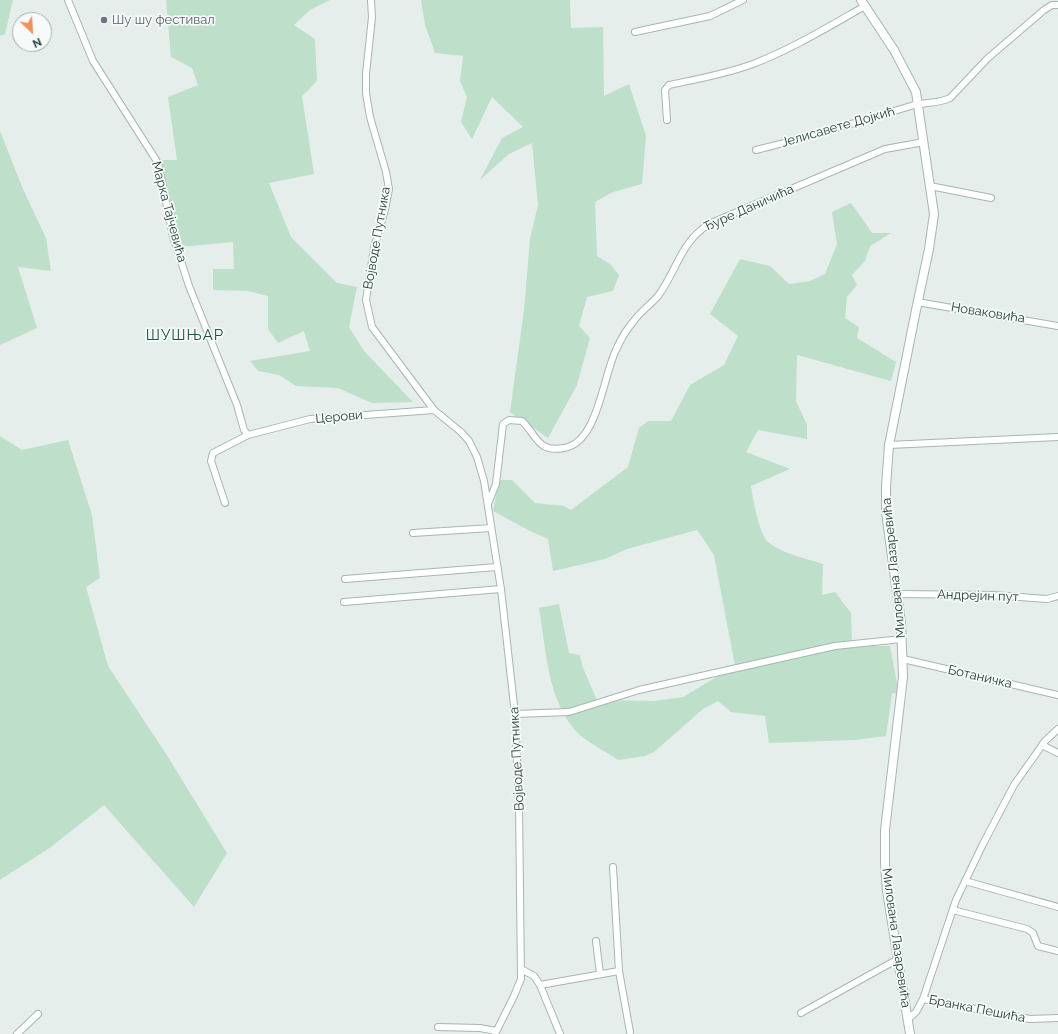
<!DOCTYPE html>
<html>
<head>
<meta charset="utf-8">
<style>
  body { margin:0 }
  #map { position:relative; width:1058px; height:1034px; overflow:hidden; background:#e5eeeb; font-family:Raleway,sans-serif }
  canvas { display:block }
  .north { position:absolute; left:12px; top:12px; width:40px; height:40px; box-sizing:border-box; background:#f6faf8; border:1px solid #a2b0ac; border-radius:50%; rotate:155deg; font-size:11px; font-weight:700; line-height:16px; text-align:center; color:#24403b }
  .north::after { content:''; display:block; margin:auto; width:14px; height:18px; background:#f2915f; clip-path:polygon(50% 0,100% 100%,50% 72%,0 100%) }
</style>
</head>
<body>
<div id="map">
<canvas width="1058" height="1034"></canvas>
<div class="north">N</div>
</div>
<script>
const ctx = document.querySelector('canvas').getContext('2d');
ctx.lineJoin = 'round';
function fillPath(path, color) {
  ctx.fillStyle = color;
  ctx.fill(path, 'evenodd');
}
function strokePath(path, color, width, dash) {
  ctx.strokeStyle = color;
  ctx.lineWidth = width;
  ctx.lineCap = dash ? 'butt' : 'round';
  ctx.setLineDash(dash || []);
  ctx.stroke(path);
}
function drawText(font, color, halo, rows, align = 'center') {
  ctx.font = font + ' Raleway,sans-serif';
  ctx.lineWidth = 3.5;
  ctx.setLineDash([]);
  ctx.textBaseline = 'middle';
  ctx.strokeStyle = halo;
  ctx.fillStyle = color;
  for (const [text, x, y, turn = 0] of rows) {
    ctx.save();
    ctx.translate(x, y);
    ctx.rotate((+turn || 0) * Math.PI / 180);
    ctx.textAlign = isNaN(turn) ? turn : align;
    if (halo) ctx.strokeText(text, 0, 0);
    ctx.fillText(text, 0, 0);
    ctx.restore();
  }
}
fillPath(new Path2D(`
  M0,0H13L5,34L0,36Z
  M166,0H330L310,10L294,25L315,39L317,81L302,96L314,174L269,183L291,237L337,283L357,287L349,327L364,351L413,402L372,403L338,388L296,386L279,375L258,371L250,361L310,351L304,331L278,343L268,329V296L248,291L213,290V269H234L233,242L180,247L160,160H177L168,97L198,85L192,68L171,57Z
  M421,0H570L571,28L603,27L604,96L629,84L646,136L642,184L613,192L595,202L597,256L610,264L619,275L613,291L587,297L579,326L590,338L577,385L548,438L510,412L524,310L530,239L538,205L532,143L509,154L480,180L502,138L523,127L492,97L472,139L461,122L467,97L460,81L463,56L435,53L425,25Z
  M0,131L23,189L46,238L51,271L18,267L37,328L0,345Z
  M851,203L872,233H891L870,246L865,261L852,275L857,285L847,297L845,318L859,327L857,338L896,362L891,381L797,355L796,401L807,425V439L758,430L746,452L790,469L751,486C753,499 759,534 768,542C783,554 805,558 823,564L822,595L835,592L851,613L852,646H890L899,694L892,693L886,736L855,740L769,743L765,716L731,712L718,701L703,709L654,752L645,756L618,760C607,752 583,740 575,730C547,698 546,648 539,608L559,604L569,653L580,655L583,668L597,700L654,701L683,697L735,666L714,555L697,530L627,549L605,559L553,571L548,539L528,530L493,511L499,480H512L535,503L564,506L571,510L628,467L639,428L648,421H671L690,385L724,365L738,336L710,314L740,259L770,266L789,284L810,281L825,274L837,244L832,212Z
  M0,436L22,450L68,440L92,515L100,578L86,587L108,666L168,757L227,853L194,907L104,805L51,847L0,880Z`), '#bedfca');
const minor = new Path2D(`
  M68,0L93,61L158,163L173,236L189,286L237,405L244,430L248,435
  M371,0L372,17L366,74V93L370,117L386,172L389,189L385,210L374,248L366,300L372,327L434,410
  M635,32L710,16L743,0
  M667,120L665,90L669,85C698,79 726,74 753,64C792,49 828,27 865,6
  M756,150C809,137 862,121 914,105C926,102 938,104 950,98L988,58L1044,10L1052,5H1058
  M930,186L991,198
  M917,302L1058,326
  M889,445L1058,437
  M225,503L211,461L213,453L248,435L310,419L434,410L461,432L469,441L477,457L484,481L501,589L515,714L519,804L521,979L514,996L495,1034
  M488,504L496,484L503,424L509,420L522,421C537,435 537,453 564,448C598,443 603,376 616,350C620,341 626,330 633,322C640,312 650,305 658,296C674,275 680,247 701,230C705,226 711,223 716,221L885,149L924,142
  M413,533L491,528
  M345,579L497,567
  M897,594L992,595L1047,599L1058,596
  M344,602L501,589
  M903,659L1058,695
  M515,714L569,712L639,690L835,646L902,639
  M1042,745L1058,753
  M613,867L619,971
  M965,881L1058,907
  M953,910L1027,929L1033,933L1038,946L1058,951
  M596,941L600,974
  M521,969L534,976L540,985L560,1034
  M540,985L619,971L630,1032
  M923,999L1030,1019L1058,1018
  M801,1013L898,959
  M907,1020L916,1012L923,999L956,900L983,844L1014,785L1045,741L1058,729
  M438,1027L480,1028L496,1031
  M17,1034L38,1014`);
const tertiary = new Path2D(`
  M861,0L894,50L916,92L934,214L929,249L916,310L889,445L886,487V512L901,623L903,677L885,830V863L887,891L910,1034`);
strokePath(minor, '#a7b6b3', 8);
strokePath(tertiary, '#a7b6b3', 10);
strokePath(minor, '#fff', 6);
strokePath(tertiary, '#fff', 8);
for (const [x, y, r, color] of [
  [104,20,4,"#6b7280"]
]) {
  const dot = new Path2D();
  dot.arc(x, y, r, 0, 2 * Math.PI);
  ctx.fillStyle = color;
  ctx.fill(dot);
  strokePath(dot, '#f6faf8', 1.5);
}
drawText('13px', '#5b616d', '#f6faf8', [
  ["Шу шу фестивал",112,20]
], 'left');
drawText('13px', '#24403b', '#f6faf8', [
  ["Јелисавете Дојкић",838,127,-16],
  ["Ђуре Даничића",749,208,-24],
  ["Марка Тајчевића",169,212,75],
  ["Војводе Путника",377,238,-80],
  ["Новаковића",988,313,9],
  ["Церови",339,417,-5],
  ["Милована Лазаревића",894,568,-96],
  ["Андрејин пут",978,596,2],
  ["Ботаничка",980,677,13],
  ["Војводе Путника",517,759,-93],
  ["Милована Лазаревића",896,938,82],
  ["Бранка Пешића",977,1009,11]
]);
ctx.letterSpacing = '1px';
drawText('15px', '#1f534b', '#f6faf8', [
  ["ШУШЊАР",185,335]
]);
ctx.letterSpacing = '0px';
</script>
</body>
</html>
